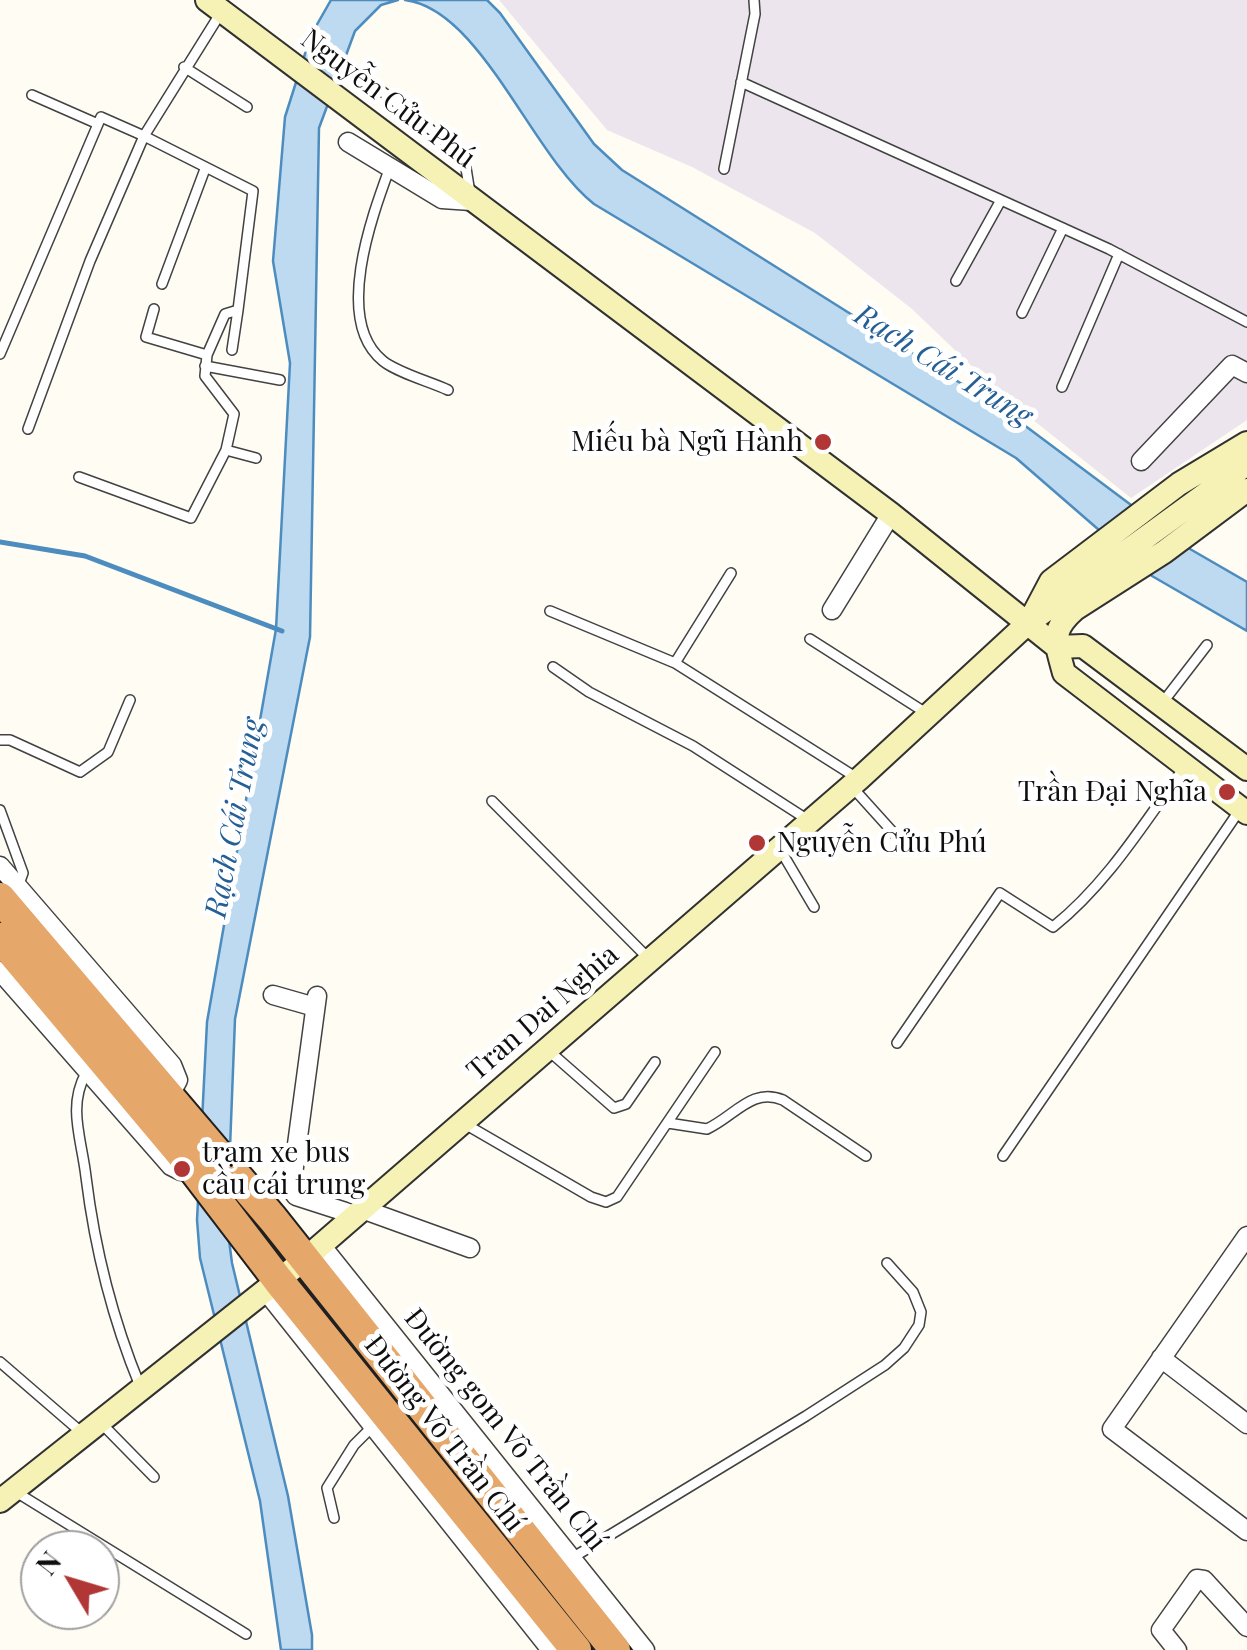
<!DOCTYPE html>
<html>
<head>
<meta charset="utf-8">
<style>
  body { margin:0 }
  #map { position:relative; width:1247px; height:1650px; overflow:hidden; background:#fefcf3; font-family:"Playfair Display",serif }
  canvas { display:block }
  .north { position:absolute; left:20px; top:1530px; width:100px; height:100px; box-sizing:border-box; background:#fff; border:2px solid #9f9f9f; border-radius:50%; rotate:308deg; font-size:28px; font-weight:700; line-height:40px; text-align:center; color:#0f0f0f }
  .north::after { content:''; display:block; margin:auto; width:35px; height:45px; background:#b13636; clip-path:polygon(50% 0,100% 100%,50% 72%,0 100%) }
</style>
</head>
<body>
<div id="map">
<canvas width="1247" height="1650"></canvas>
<div class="north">N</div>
</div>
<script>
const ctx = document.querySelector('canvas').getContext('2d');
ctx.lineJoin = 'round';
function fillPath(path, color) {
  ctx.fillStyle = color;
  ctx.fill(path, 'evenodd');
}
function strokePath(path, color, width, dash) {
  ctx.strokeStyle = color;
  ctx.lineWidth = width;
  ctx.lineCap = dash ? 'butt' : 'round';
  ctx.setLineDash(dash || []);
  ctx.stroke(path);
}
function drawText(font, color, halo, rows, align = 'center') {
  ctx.font = font + ' "Playfair Display",serif';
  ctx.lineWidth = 10;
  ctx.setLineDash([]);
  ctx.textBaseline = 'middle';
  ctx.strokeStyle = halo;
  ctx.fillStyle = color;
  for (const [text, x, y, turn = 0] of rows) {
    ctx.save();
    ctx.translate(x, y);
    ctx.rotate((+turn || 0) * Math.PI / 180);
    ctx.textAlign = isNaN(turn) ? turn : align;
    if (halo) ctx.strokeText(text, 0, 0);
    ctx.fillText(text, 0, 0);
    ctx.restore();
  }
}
fillPath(new Path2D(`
  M499,0H1247V420L1131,498L1003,396L912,309L815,233L692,167L607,130Z`), '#ece5ed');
const water = new Path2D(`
  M331,0H398L381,5L355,31L319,128L310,637L235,1019L227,1225L232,1263L288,1496L312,1635V1650H281L260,1501L200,1258L197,1220L207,1022L276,629L290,363L273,261L285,117L311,35Z
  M405,0H487L500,13L594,144L622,170L1008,413L1190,549L1247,582V631L1152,576L1016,458L594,204C532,156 481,9 405,0Z`);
fillPath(water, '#bddaf0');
strokePath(water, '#4c8cbf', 2.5);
strokePath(new Path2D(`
  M0,542L85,556L282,631`), '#4c8cbf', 5);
const lane = new Path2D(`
  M184,67L247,107
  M356,71L444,140L465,162L470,193
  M741,82L1109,249L1247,322
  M32,95L98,124
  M390,167C372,216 333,321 383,361C398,373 431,382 448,390
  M724,169L755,14L754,0
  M956,281L1001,200
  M162,284L205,169
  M154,309L146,337L207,355
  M1022,313L1063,228
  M232,350L238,310
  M0,354L101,117L144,136L220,14
  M205,366L280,380
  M1062,387L1119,254
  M28,429L90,261L144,136L253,191L238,310L225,314L207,355L205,376L234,414L226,450L191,518L79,477
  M226,450L256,458
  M550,611L675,663L857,778
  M810,639L926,713
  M675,663L731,573
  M553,667L589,692L693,746L808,820
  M1163,702L1207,645
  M0,740H10L80,772L108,752L130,700
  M853,788L899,839
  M492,801L648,958
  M0,810L23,873L19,884
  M781,851L814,907
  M897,1043L1000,893L1053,927C1107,884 1144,823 1184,768
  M549,1051L614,1108L626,1104L655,1062
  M86,1073C67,1107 82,1140 86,1177C95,1250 112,1318 140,1386
  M668,1123L707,1129C735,1116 752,1087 783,1100L866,1156
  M465,1124L591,1197L606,1202L617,1197L715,1052
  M1003,1156L1239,811
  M0,1362L81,1432
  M102,1424L154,1477
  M16,1492L246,1634
  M334,1518L327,1488L354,1445L373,1426
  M572,1558L806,1416L885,1365L904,1348L919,1325L921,1312L913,1292L887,1263`);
const street = new Path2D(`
  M348,142L442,199L471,201
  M1141,461L1232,365L1247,373
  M832,610L891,514
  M0,866L172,1065L178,1080L170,1095
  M0,971L171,1166L181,1171H194
  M273,995L315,1007
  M317,996L291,1189L296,1196L355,1215
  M362,1209L470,1248
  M1247,1236L1112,1429L1247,1531
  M321,1245L645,1650
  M265,1290L551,1650
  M1161,1358L1247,1424
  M1177,1650L1161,1630L1197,1579L1204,1580L1247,1627`);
const secondary = new Path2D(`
  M207,0L891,514L1057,647L1083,646L1247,769
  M1075,609C1049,632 1056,642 1064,673L1247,813
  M1061,613L1075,609L1164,552L1247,490
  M1033,615L1051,581L1179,484L1247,443
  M0,1501L305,1259L859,779L1028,623L1247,464`);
const highway = new Path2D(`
  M0,898L273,1219L615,1650
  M0,938L184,1157L278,1280L576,1650`);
strokePath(lane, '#424242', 12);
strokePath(street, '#424242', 21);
strokePath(secondary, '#313131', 26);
strokePath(highway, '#202020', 34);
strokePath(lane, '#fff', 9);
strokePath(street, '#fff', 18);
strokePath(secondary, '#f6f2b6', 22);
strokePath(highway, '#e5a86a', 30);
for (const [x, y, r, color] of [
  [823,442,10,"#b13636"],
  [1227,792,10,"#b13636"],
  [757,843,10,"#b13636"],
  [182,1169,10,"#b13636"]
]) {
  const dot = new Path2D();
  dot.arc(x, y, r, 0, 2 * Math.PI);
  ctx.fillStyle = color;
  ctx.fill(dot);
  strokePath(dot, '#fff', 4);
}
drawText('28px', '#0f0f0f', '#fff', [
  ["Nguyễn Cửu Phú",388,99,37],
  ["Tran Dai Nghia",543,1013,-41],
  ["Đường gom Võ Trần Chí",505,1430,51],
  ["Đường Võ Trần Chí",444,1434,52]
]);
drawText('28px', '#0f0f0f', '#fff', [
  ["Miếu bà Ngũ Hành",803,442],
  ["Trần Đại Nghĩa",1207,792],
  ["Nguyễn Cửu Phú",777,843,"left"],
  ["trạm xe bus",202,1153,"left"],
  ["cầu cái trung",202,1185,"left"]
], 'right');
drawText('italic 30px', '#255f95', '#fff', [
  ["Rạch Cái Trung",943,366,32],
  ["Rạch Cái Trung",235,818,-79]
]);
</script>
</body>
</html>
